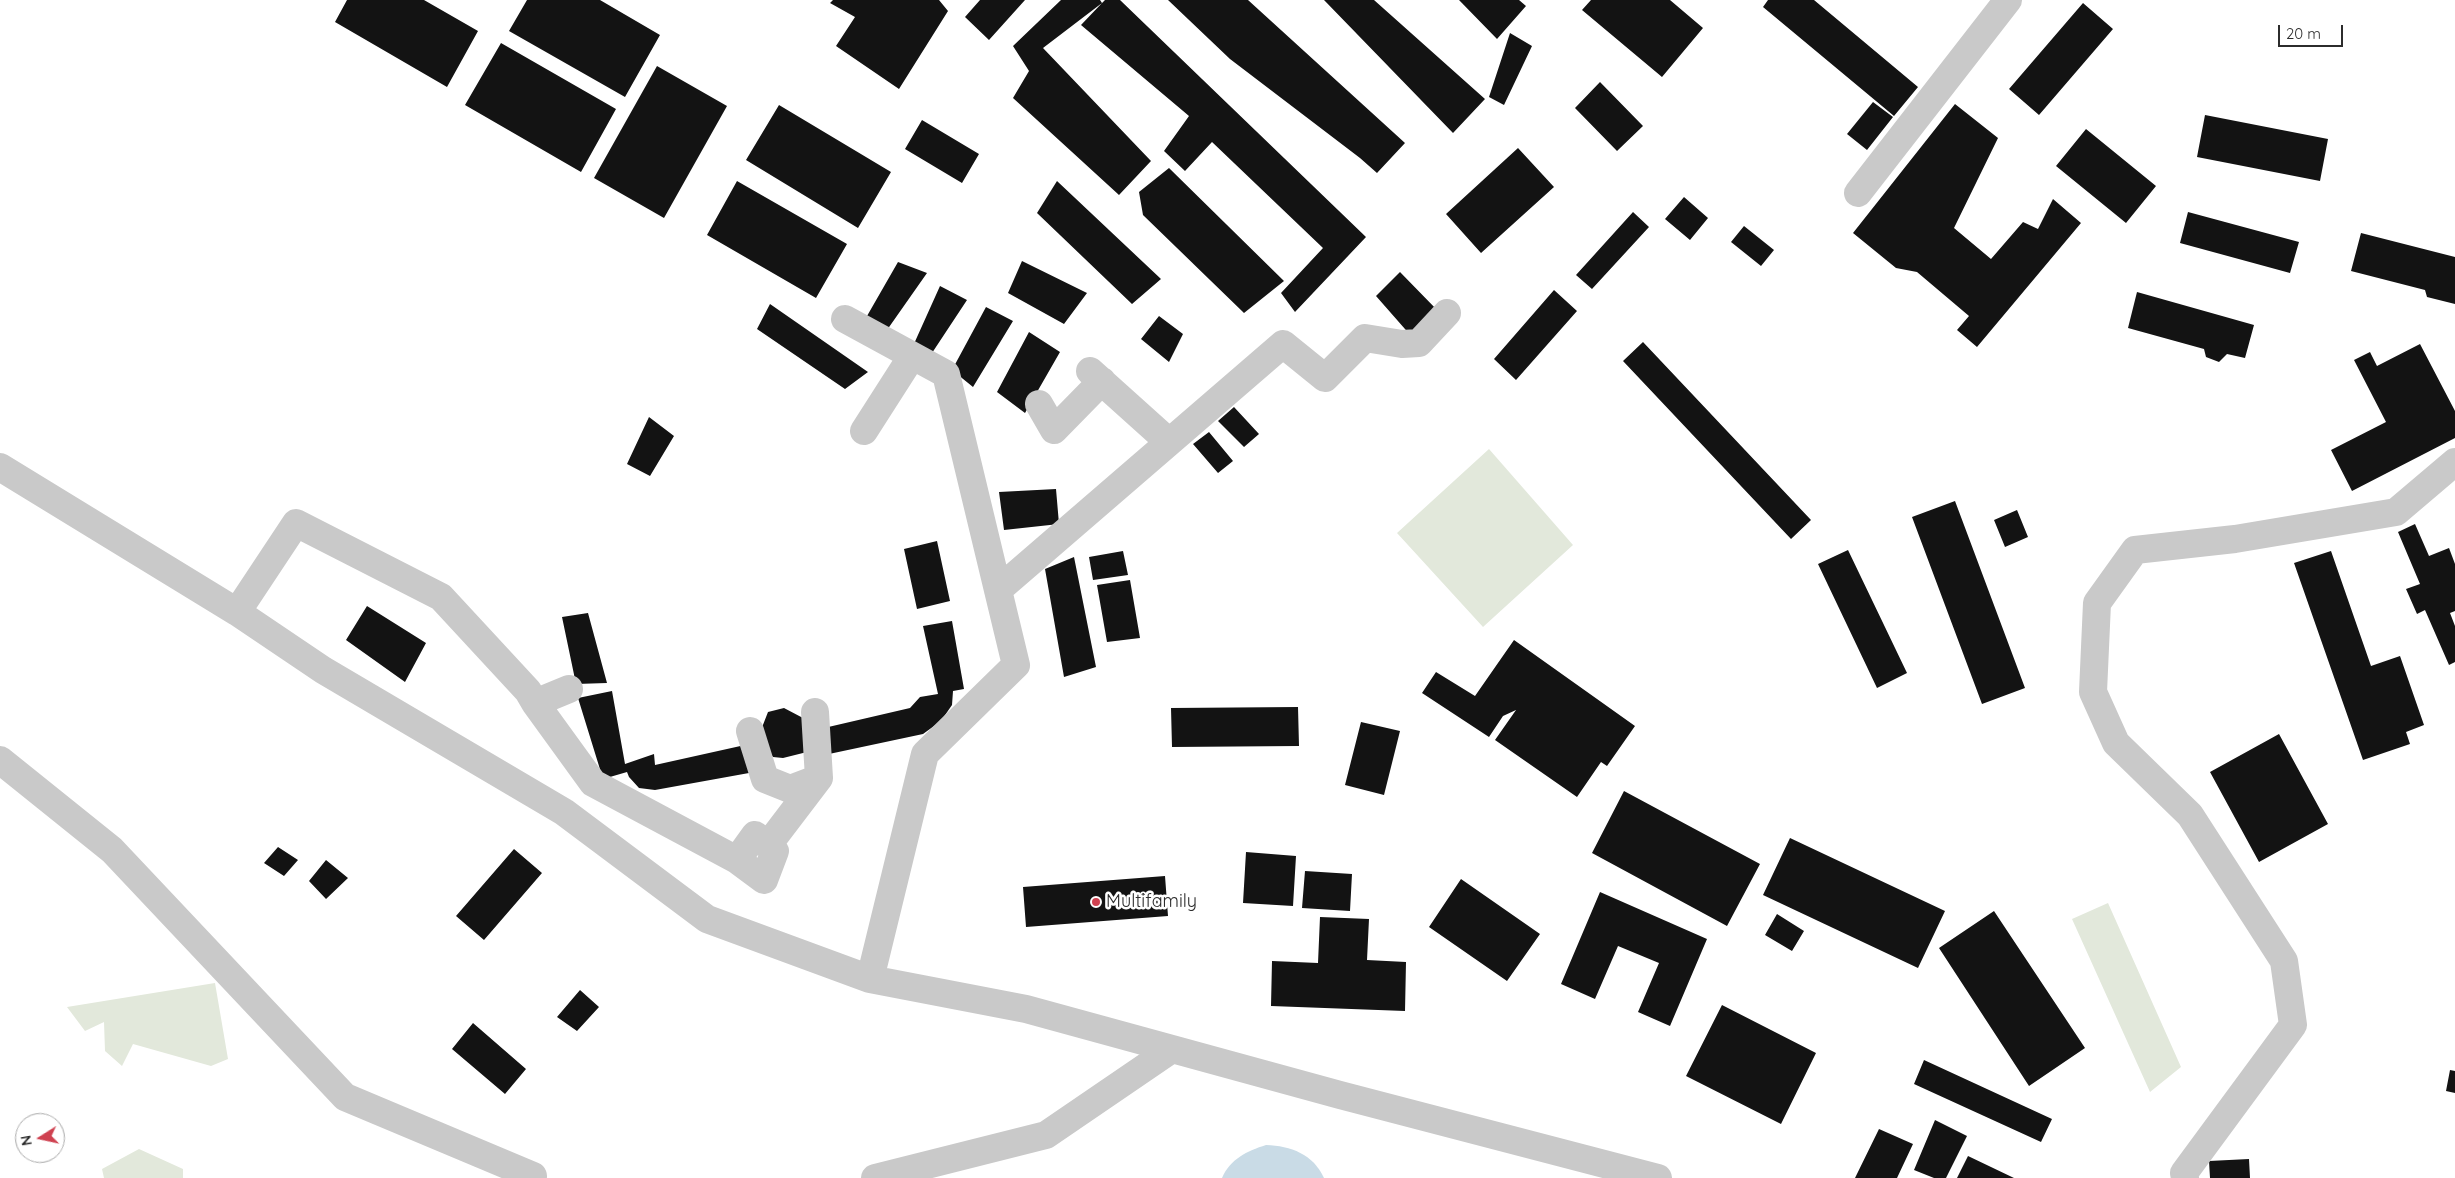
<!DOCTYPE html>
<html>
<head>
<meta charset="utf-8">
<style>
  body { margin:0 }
  #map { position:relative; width:2455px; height:1178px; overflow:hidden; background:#fff; font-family:Quicksand,sans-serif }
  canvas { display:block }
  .north { position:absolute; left:15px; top:1113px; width:50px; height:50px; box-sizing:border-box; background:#fff; border:1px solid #ababab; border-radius:50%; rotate:260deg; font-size:14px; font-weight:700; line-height:20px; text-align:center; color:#2c2c2c }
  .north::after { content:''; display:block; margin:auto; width:18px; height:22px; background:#cf4150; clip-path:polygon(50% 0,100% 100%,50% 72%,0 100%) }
  .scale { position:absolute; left:2278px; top:25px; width:65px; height:22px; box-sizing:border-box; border:2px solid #2c2c2c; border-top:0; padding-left:6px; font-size:15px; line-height:18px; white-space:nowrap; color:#2c2c2c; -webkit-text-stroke:4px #fff; paint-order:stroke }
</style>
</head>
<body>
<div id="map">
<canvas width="2455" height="1178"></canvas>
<div class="north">N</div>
<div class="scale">20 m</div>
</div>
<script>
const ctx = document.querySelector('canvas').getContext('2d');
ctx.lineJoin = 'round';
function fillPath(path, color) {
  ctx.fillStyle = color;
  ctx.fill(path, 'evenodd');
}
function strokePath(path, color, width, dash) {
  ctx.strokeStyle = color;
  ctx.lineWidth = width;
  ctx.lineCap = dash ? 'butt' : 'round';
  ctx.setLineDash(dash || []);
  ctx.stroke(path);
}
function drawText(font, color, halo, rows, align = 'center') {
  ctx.font = font + ' Quicksand,sans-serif';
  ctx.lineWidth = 5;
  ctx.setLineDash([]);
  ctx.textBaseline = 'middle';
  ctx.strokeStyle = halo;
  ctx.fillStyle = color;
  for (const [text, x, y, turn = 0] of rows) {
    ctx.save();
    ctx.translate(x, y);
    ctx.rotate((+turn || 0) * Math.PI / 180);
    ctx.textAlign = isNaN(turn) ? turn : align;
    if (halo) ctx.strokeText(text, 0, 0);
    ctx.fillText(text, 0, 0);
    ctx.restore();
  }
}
fillPath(new Path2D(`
  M1489,449L1573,545L1483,627L1397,533Z
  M2108,903L2181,1067L2150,1092L2072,919Z
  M215,983L228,1059L211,1066L133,1044L122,1066L105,1051L104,1022L85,1031L67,1007Z
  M139,1149L183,1169V1178H104L102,1169Z`), '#e2e8db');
fillPath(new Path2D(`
  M1266,1145C1291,1146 1313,1154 1324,1178H1222C1230,1159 1247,1151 1266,1145Z`), '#c9dbe6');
fillPath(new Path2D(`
  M347,0H424L478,31L447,87L335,22Z
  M527,0H600L660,35L625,97L509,31Z
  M833,0H939L948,11L899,89L836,46L855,17L830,3Z
  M980,0H1025L989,40L965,17Z
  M1061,0H1100L1102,3L1105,0H1120L1366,237L1295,312L1281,293L1323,248L1212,142L1185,171L1164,151L1189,116L1081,25L1102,3L1043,48L1151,161L1119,195L1013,98L1029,71L1013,46Z
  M1168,0H1248L1405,143L1377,173L1360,158L1230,59Z
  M1324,0H1374L1485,99L1453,133Z
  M1459,0H1519L1526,6L1497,39Z
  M1591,0H1670L1703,28L1662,77L1582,10Z
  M1768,0H1814L1918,87L1894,116L1763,7Z
  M2083,3L2113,29L2039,115L2009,89Z
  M1510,33L1532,46L1504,105L1489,97Z
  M501,43L616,109L581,172L465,105Z
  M657,66L727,106L664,218L594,178Z
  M1600,82L1643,126L1617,151L1575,108Z
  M1873,102L1893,117L1867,150L1847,134Z
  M1955,104L1998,138L1954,228L1991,259L2023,222L2038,229L2053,199L2081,223L1977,347L1957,330L1969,316L1917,272L1896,268L1853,233Z
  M779,105L891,172L858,228L746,160Z
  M2205,115L2328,139L2320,181L2197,157Z
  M922,120L979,154L962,183L905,149Z
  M2086,129L2156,186L2126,223L2056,166Z
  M1518,148L1554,187L1481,253L1446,214Z
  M1169,168L1284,281L1244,313L1143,215L1139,192Z
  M737,181L847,244L816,298L707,235Z
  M1057,181L1161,279L1132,304L1037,213Z
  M1684,197L1708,218L1690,240L1665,219Z
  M1633,212L1649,227L1592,289L1576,275Z
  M2188,212L2299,242L2290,273L2180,243Z
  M1744,226L1774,250L1761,266L1731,242Z
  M2361,233L2455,257V304L2427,297L2425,290L2351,271Z
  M1022,261L1087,293L1064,324L1008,293Z
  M898,262L927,273L887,330L867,316Z
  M1400,272L1439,312L1412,337L1376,296Z
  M940,286L967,300L932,353L913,346Z
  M1554,290L1577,311L1516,380L1494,359Z
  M2137,292L2254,325L2245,358L2227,354L2219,362L2206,357L2204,349L2128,328Z
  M770,304L868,372L845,389L757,329Z
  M986,307L1013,321L973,387L952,370Z
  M1159,316L1183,334L1169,362L1141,339Z
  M1029,332L1060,352L1025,413L997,392Z
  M1643,342L1811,520L1791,539L1623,361Z
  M2420,344L2455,411V438L2352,491L2331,450L2386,422L2354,360L2370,352L2377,366Z
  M1234,407L1259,434L1244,447L1218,421Z
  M649,417L674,436L650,476L627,464Z
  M1209,432L1233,461L1218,473L1193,444Z
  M1056,489L1059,524L1004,530L999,492Z
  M1955,501L2025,688L1982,704L1912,517Z
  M2017,510L2028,537L2005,547L1994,520Z
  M2415,524L2429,556L2449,548L2455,564V611L2450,613L2455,626V662L2449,665L2425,610L2417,614L2406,589L2420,584L2398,532Z
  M937,541L950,601L917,609L904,549Z
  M1848,550L1907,673L1877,688L1818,564Z
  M1123,551L1128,575L1093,580L1089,557Z
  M2331,551L2371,666L2400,656L2424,725L2406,732L2410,744L2363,760L2294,563Z
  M1074,557L1096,667L1064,677L1045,569Z
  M1130,580L1140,638L1107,642L1097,585Z
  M367,606L426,643L405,682L346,640Z
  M588,613L607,683L576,684L562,617Z
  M952,621L964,689L953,691L952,705L941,721L923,734L829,754L824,728L910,708L920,697L938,694L923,626Z
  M1514,640L1635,726L1607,766L1601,762L1577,797L1495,740L1516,710L1503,716L1489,737L1422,693L1436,672L1475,696Z
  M612,691L625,764L654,754L655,765L745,745L749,773L655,790L639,788L629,777L627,772L603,779L578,698Z
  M1298,707L1299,746L1172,747L1171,708Z
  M784,708L803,718L807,752L783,758L773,757L762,745L761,730L768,712Z
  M1361,722L1400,731L1384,795L1345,785Z
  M2279,734L2328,824L2259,862L2210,772Z
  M1624,791L1760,864L1727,926L1592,853Z
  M1790,838L1945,911L1918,968L1763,895Z
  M278,847L298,860L284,876L264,863Z
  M514,849L542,873L484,940L456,916Z
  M1246,852L1296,856L1293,906L1243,903Z
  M326,860L348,878L326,899L309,881Z
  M1305,871L1352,874L1350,911L1302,908Z
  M1165,876L1168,916L1026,927L1023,887Z
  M1461,879L1540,934L1507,981L1429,927Z
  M1600,892L1707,939L1670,1026L1638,1012L1659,963L1618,946L1595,999L1561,984Z
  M1994,911L2085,1048L2029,1086L1939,948Z
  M1777,914L1804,931L1792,951L1765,935Z
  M1320,917L1369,919L1367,960L1406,962L1405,1011L1271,1006L1272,961L1318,963Z
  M580,990L599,1007L577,1031L557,1017Z
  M1722,1005L1816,1053L1781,1124L1686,1076Z
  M473,1023L526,1069L505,1094L452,1049Z
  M1924,1060L2052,1119L2041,1142L1914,1084Z
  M2450,1070L2455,1071V1093L2446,1091Z
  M1935,1120L1967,1136L1946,1178H1934L1914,1170Z
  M1879,1129L1913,1144L1897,1178H1855Z
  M1968,1156L2014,1178H1957Z
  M2249,1159L2250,1178H2210L2209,1161Z`), '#131313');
strokePath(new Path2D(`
  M1858,193L2008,0
  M845,319L946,374L1016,665L925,754L870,979
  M1090,371L1169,442
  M1039,404L1054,430L1102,381
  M864,431L912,356
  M0,467L237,612L323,670L564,812L707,919L870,979L1026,1009L1340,1095L1658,1178
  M998,590L1283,344L1325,378L1365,338L1402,344L1419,343L1447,313
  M237,612L296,523L441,597L528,691L535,703L569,689
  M535,703L593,783L737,860L764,880L775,851L755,835L737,860
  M750,731L765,779L790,789L819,778
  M0,760L112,850L345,1097L533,1176
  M768,845L819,778L815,712
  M875,1178L1046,1135L1172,1049
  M2185,1178L2184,1173L2293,1025L2284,961L2190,815L2116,743L2093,692L2097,603L2135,550L2235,539L2396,512L2455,462`), '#c9c9c9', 28);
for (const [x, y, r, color] of [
  [1096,902,5,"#cf4150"]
]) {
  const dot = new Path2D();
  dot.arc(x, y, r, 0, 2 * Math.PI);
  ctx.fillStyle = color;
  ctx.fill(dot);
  strokePath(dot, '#fff', 2);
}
drawText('18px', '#2c2c2c', '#fff', [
  ["Multifamily",1106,902]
], 'left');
</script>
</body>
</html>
